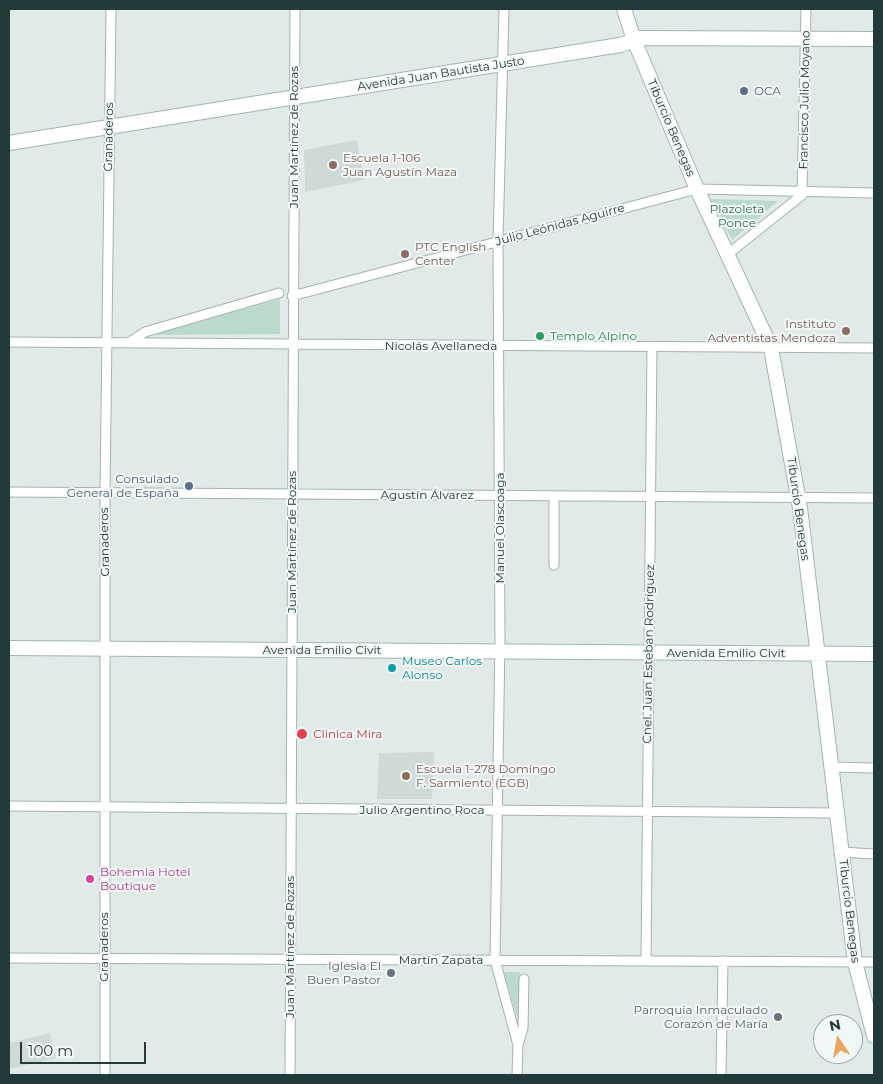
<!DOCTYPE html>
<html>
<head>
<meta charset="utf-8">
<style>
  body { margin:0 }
  #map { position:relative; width:883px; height:1084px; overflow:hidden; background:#e1eae9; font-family:Montserrat,sans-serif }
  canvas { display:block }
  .frame { position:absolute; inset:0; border:10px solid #223a3a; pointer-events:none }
  .north { position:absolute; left:813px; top:1014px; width:50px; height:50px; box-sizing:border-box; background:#f1f7f6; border:1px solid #9eabab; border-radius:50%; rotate:348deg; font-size:14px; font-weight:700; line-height:20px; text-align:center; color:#223a3a }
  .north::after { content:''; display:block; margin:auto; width:18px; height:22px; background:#e9a560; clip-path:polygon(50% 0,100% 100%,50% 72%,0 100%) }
  .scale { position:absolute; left:20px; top:1042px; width:126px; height:22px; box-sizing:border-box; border:2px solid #223a3a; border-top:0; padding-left:6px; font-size:15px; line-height:18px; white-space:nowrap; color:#223a3a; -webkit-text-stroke:4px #f1f7f6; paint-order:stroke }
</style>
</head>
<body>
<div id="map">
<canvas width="883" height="1084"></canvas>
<div class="frame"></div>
<div class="north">N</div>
<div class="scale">100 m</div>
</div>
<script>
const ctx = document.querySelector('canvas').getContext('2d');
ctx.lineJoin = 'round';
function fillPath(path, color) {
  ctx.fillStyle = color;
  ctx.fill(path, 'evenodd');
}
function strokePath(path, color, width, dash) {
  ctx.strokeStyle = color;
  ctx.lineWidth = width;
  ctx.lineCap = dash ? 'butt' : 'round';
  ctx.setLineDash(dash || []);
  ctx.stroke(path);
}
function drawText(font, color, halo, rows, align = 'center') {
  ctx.font = font + ' Montserrat,sans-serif';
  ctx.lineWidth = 4;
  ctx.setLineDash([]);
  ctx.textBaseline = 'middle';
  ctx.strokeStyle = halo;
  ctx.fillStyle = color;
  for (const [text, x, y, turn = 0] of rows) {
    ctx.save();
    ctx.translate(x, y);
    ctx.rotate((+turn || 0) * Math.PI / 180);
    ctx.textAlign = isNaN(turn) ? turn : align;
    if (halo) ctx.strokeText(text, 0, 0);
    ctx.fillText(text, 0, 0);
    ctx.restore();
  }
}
fillPath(new Path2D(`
  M357,140L364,180L305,192L304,150Z
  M434,752L432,799H377L379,753Z
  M50,1033L56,1058L9,1069V1043Z`), '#cfdad8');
fillPath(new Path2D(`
  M711,199L778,201L732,240Z
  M280,299V334L151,335Z
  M504,972H520L518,1021Z`), '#bbdacc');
const street = new Path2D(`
  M504,9L498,241L500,639L495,960L518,1045L517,1075
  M728,254L802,195L806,9
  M292,296L697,189L874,193
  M9,342L874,348
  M128,343L145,332L279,293
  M9,492L874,498
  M554,496V565
  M830,767L874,768
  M9,806L836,813
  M841,852L874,854
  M9,958L874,962
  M646,961L652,347
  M518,1045L523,1028L524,979
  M105,1075V493L111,9
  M290,1075L295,9
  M721,1075L723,961`);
const secondary = new Path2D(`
  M624,9L634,40L697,189L771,348L800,508L855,962L874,1036
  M9,143L620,45L641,38L874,39
  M9,648L874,654`);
strokePath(street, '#a4b2b1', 11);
strokePath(secondary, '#a0b5b3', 16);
strokePath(street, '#fff', 9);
strokePath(secondary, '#fff', 14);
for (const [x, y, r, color] of [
  [744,91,5,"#5c6f8a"],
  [333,165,5,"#8d6e63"],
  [405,254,5,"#8d6e63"],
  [846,331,5,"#8d6e63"],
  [540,336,5,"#2e9e5b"],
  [189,486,5,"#5c6f8a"],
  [392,668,5,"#0f9aa8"],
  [302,734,6,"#e0444e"],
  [406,776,5,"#8d6e63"],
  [90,879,5,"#d1479c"],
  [391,973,5,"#6b7280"],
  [778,1017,5,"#6b7280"]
]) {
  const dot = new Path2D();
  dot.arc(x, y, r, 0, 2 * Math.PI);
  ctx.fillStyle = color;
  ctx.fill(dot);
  strokePath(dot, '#f1f7f6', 2);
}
drawText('12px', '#223a3a', '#f1f7f6', [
  ["Avenida Juan Bautista Justo",441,74,-9],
  ["Francisco Julio Moyano",805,100,-89],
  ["Tiburcio Benegas",671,128,67],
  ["Granaderos",109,137,-89],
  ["Juan Martínez de Rozas",294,137,-90],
  ["Julio Leónidas Aguirre",560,225,-15],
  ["Nicolás Avellaneda",441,346],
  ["Agustín Álvarez",427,495],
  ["Tiburcio Benegas",798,509,82],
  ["Manuel Olascoaga",500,528,-90],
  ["Granaderos",105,542,-91],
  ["Juan Martínez de Rozas",292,542,-90],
  ["Avenida Emilio Civit",322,650],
  ["Avenida Emilio Civit",726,653],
  ["Cnel. Juan Esteban Rodríguez",649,654,-89],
  ["Julio Argentino Roca",422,810],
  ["Tiburcio Benegas",849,911,83],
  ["Granaderos",104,947,-90],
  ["Juan Martínez de Rozas",290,947,-90],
  ["Martín Zapata",441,960]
]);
drawText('12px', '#4e5e75', '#f1f7f6', [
  ["OCA",754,91],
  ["Consulado",179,479,"right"],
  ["General de España",179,493,"right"]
], 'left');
drawText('12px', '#785e54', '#f1f7f6', [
  ["Escuela 1-106",343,158],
  ["Juan Agustín Maza",343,172],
  ["PTC English",415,247],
  ["Center",415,261],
  ["Instituto",836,324,"right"],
  ["Adventistas Mendoza",836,338,"right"],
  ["Escuela 1-278 Domingo",416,769],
  ["F. Sarmiento (EGB)",416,783]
], 'left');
drawText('12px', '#2f6e58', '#f1f7f6', [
  ["Plazoleta",737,209],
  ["Ponce",737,223]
]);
drawText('12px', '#27864d', '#f1f7f6', [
  ["Templo Alpino",550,336]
], 'left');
drawText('12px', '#0d838f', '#f1f7f6', [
  ["Museo Carlos",402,661],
  ["Alonso",402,675]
], 'left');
drawText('12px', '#be3a42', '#f1f7f6', [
  ["Clinica Mira",313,734]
], 'left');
drawText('12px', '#b23c85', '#f1f7f6', [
  ["Bohemia Hotel",100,872],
  ["Boutique",100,886]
], 'left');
drawText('12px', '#5b616d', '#f1f7f6', [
  ["Iglesia El",381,966],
  ["Buen Pastor",381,980],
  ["Parroquia Inmaculado",768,1010],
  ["Corazón de María",768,1024]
], 'right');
</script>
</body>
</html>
